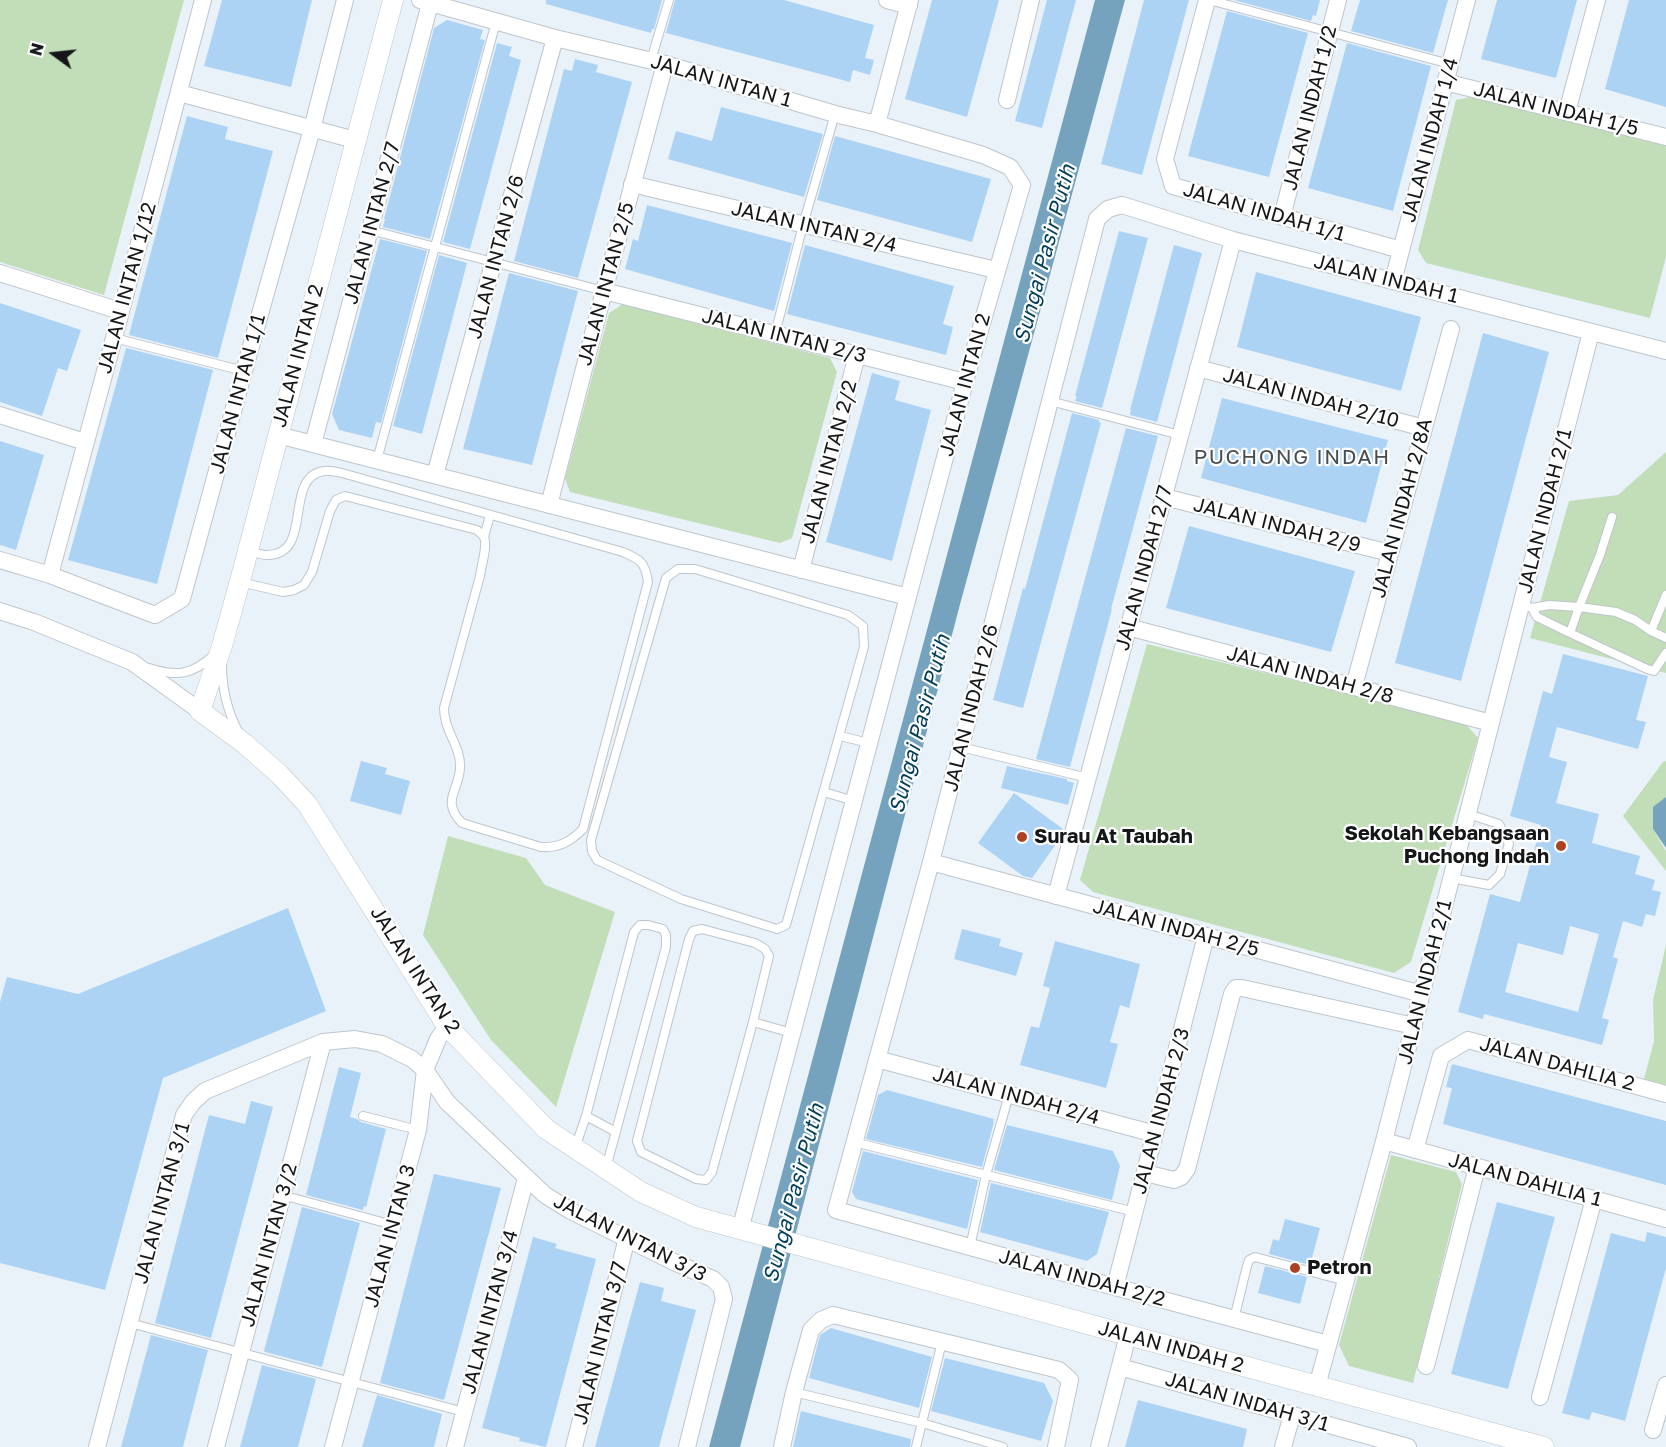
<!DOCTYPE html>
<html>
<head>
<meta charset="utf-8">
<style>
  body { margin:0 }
  #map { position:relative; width:1666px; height:1447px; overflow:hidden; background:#eaf2f9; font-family:"Golos Text",sans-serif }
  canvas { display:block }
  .north { position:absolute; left:24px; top:24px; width:60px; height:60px; -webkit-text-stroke:4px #fefefe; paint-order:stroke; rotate:285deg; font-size:16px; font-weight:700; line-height:24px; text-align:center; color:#141618 }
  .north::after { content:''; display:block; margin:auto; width:21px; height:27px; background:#141618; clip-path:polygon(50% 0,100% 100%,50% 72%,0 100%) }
</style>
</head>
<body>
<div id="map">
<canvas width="1666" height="1447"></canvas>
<div class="north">N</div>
</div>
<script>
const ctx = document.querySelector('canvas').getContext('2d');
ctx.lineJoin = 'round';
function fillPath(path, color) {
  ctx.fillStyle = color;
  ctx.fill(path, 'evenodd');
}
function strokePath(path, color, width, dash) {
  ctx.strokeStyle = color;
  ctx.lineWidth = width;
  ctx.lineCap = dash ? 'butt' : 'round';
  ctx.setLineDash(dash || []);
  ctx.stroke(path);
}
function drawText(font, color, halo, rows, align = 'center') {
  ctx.font = font + ' "Golos Text",sans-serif';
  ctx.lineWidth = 4.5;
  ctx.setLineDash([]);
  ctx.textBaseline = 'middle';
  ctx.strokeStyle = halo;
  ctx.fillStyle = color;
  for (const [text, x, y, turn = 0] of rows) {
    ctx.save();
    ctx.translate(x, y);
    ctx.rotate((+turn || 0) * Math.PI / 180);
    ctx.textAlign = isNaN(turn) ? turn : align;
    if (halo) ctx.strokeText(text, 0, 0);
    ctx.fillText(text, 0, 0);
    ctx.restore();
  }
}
fillPath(new Path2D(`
  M0,0H184L104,295L0,262Z
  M1475,96L1666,143V257L1650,318L1426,263L1418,250L1456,100Z
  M623,304L830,358L837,372L792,538L780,543L570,492L565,479L609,313Z
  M1666,452V673L1530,638L1569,501L1618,495Z
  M1147,644L1464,722L1478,738L1411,962L1394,973L1093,892L1080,880Z
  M1666,761V801L1653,807V829L1666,851V871L1623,816L1663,762Z
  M448,836L526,858L545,885L615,912L556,1107L491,1040L423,935Z
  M1666,945V1085L1644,1079L1654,1041L1653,1000Z
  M1391,1155L1456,1172L1462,1184L1413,1383L1349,1366L1339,1345Z`), '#c1deb9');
fillPath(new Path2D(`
  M1095,0H1125L959,608L740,1447H709Z
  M1666,797V848L1653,829V807Z`), '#75a2bd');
fillPath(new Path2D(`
  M222,0H312L291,87L204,66Z
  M546,0H662L654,29H652L651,33L546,4Z
  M675,0H784L874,25L865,58L874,60L870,75L853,70L850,82L666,33Z
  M932,0H999L967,117L905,99Z
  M1047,0H1076L1042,128L1015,121Z
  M1144,0H1189L1142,175L1101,164Z
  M1234,0H1320L1316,16L1313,15L1311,21Z
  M1360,0H1448L1433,53L1351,31Z
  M1497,0H1577L1556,78L1481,59Z
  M1629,0H1666V107L1605,89Z
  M1227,11L1308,33L1269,177L1188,156Z
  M447,20L483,30L480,39L485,40L430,239L383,227L385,219H384L434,28Z
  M497,43L512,47L509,56L521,60L470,249L443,242Z
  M1347,43L1431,66L1393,211L1308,188Z
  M575,59L598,65L596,72L632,82L578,278L514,261L564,69L572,71Z
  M721,107L823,134L804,197L668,159L676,131L712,141Z
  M187,116L228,127L225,139L273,151L218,358L129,335Z
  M835,136L991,179L972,242L817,200Z
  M647,205L792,243L774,311L625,269L633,239L638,241Z
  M1119,231L1148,238L1102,408L1075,401L1077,396H1075Z
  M380,239L427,251L381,423L376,422L372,438L339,430L332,414Z
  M805,245L954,286L943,324L953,327L946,355L787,314Z
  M1174,245L1202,253L1157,422L1130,415L1131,410H1130Z
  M439,255L467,263L422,434L393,426Z
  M1256,272L1421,317L1401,391L1237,347Z
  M509,273L578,291L532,465L463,449Z
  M0,303L81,330L67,371L58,368L42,416L0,402Z
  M1483,333L1549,352L1461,681L1395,663Z
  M126,348L213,370L157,584L68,560Z
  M872,373L900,381L895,400L931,410L892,561L826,542Z
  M1222,398L1388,440L1366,523L1201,478Z
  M1072,413L1099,420V422L1101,423L1023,708L993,700L1023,588L1025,589Z
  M1126,428L1158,436L1111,609H1112L1070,767L1036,759Z
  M0,441L44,455L16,550L0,545Z
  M1189,526L1355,571L1331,652L1166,608Z
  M1563,654L1648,676L1636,720L1646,722L1638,749L1557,727L1549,757L1567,762L1556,803L1599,814L1592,843L1640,856L1635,874L1655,880L1652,890L1661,892L1655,916L1646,914L1642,927L1623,921L1613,957L1618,959L1602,1018L1609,1020L1602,1045L1484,1014L1483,1019L1458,1012L1490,894L1520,902L1541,825L1510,816L1543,691L1552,694ZM1570,926L1599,934L1578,1012L1505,992L1518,943L1563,955Z
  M361,761L387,768L385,774L410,781L401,815L350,801Z
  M1007,766L1067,779V781L1074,783L1068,805L1001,788Z
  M1014,793L1063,829L1061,837L1032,878L1023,876L978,843Z
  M288,908L326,1011L163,1078L105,1290L0,1263V1002L7,977L78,994Z
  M962,929L1001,939L999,946L1023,953L1016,976L954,959Z
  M1055,941L1140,964L1129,1008L1120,1005L1110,1042L1118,1044L1106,1088L1020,1065L1031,1026L1039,1028L1050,988L1043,986Z
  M1452,1064L1666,1121V1185L1443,1124L1452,1088L1446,1087Z
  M339,1067L361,1073L350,1117L357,1119L361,1122L386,1129L366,1207L364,1206L363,1210L306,1195Z
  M887,1090L994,1119L993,1122H994L982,1167L866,1139L878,1095Z
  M251,1101L273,1107L211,1338L155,1323L209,1115L245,1124Z
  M1007,1125L1113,1151L1120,1166L1112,1200L994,1170Z
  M863,1151L978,1180L967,1229L856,1199L852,1192Z
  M434,1174L501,1188L444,1400L380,1383Z
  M991,1183L1109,1212L1097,1254L1087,1261L980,1232Z
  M1497,1202L1555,1217L1508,1389L1451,1374Z
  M302,1207L360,1223L322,1367L265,1352L264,1351Z
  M1285,1219L1320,1228L1310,1265L1269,1254L1273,1239L1279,1241Z
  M1647,1232L1666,1237V1268L1625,1421L1592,1412L1589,1420L1562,1413L1611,1233L1645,1242Z
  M533,1237L557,1244L555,1248L596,1259L546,1447L519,1441L520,1438L482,1428Z
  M1265,1266L1307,1277L1300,1304L1258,1293Z
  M640,1282L664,1288L661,1301L696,1310L659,1447H595Z
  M831,1328L932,1357L919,1408L809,1378L820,1335Z
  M151,1335L208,1350L183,1447H121Z
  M945,1358L1044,1383L1053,1401L1041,1441L931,1411Z
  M262,1365L316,1379L298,1447H240Z
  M377,1395L442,1414L434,1447H362Z
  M1138,1400L1247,1429L1243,1447H1125Z
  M801,1411L911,1439L910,1447H793Z`), '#acd3f4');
const service = new Path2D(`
  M1209,0L1450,64
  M651,60L669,0
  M370,230L604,291
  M775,334L803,225L835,114
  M114,338L244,371
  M1050,401L1180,435
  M377,460L496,22
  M1612,517L1600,555L1579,607L1616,612L1635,620L1651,631L1666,595
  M484,537L490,515
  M678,569H695L848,615L863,626L864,647L786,925L777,929L681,899L597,860L592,851L591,840L666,578Z
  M240,582L283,592L294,590L304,585L312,572L330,511L336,500L345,496L477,530C479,532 482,534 484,537C488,545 481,567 480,576L444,708C444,713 445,718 446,722C450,737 461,751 460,767C460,790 440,800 462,823L541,847C559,848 570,842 583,829L648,582C645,562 641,560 623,552L342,473C337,472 329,470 324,471C282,477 315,555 267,555C261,555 254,552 248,551
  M1521,605L1532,608L1549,605L1579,607L1570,633L1647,669L1654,671L1666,653
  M1532,608L1537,617L1570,633
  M1651,631L1666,638
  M222,665C222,690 227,711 239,733
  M149,668C177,677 192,675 214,655
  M840,736L869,743
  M961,747L1088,778
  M824,792L854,801
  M1451,878L1489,885L1500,874L1509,844L1499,824L1468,814
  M702,929L755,943L765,949L769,956L753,1022L712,1172L706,1180L696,1179L641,1152L637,1141L689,939L693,931Z
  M753,1022L792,1033
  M363,1116L418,1130
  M586,1116L616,1132
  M854,1142L1135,1212
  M575,1148L586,1116L634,932L640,925H648L663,929L666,935V947L606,1168
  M282,1195L393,1225
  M970,1247L986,1175L1009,1095
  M1234,1319L1247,1266L1249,1260L1255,1257L1346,1281
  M130,1323L464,1412
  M794,1392L922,1423L1003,1447
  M916,1447L942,1342`);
const minor = new Path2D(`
  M420,0L555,38L665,64L835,114L877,124L983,155L1010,167L1022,185L965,382L740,1230
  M887,0L909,6
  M1207,0L1165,159L1173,186L1401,250
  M1445,82L1666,137
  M179,93L355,140
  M1007,100L1031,0
  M1567,112L1597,0
  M877,124L910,0
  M632,184L996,270
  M1282,217L1338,0
  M0,273L120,311
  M1393,281L1467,0
  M604,291L965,382
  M1198,368L1424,428
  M0,415L85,442
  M278,435L908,597
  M313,444L431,0
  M435,475L555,38
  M1164,497L1390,553
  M549,505L604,291L665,64
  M0,560L50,575L155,615L182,599L244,371L312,129L345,0
  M801,570L857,355
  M50,575L114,338L203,0
  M0,611L34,622L132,662L200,711
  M1128,627L1491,723
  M1354,686L1451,329
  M931,862L1422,994
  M1056,896L1233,240
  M877,1059L1155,1134
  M1384,1141L1666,1219
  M1415,1150L1441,1056L1468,1040L1666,1094
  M1145,1173L1174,1180L1181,1177L1187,1169L1232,994L1236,988H1242L1414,1026
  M1115,1287L1206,936
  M1328,1344L1115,1287L836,1210L931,862L1097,219L1108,209L1122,205L1233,240L1666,351
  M1426,1366L1477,1167
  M1120,1367L1408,1447
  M1317,1386L1384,1141L1591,332
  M1540,1397L1594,1199
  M1653,1430L1666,1385
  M97,1447L184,1115L193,1102L205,1091L323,1042L355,1039L382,1044L412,1059L425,1070L447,1102L545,1195L571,1211L676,1263L713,1279L721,1287L724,1299L687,1447
  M216,1447L323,1042
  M333,1447L418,1130L425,1070L438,1039L447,1026
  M455,1447L526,1178
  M574,1447L627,1238
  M782,1447L794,1392L811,1330L821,1320L833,1315L1059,1370L1070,1380L1056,1447
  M1099,1447L1128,1335
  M1283,1447L1292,1415`);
const tertiary = new Path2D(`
  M393,0L240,581L222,646L200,711L245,744L279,774L307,804L447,1026L546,1129L641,1192L696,1217L1128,1335L1544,1447`);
strokePath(service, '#bec5cc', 10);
strokePath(minor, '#bec5cc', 18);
strokePath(tertiary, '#bec5cc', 21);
strokePath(service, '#fff', 8);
strokePath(minor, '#fff', 16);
strokePath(tertiary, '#fff', 20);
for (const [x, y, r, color] of [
  [1022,837,6,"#aa4223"],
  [1561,846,6,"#aa4223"],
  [1295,1268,6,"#aa4223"]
]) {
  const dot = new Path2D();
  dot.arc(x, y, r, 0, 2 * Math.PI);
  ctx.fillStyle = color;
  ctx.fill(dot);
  strokePath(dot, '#fefefe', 2);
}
drawText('20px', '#141618', '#fefefe', [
  ["JALAN INTAN 1",721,81,16],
  ["JALAN INDAH 1/2",1310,108,-76],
  ["JALAN INDAH 1/5",1556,109,14],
  ["JALAN INDAH 1/4",1430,140,-75],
  ["JALAN INDAH 1/1",1264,212,16],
  ["JALAN INTAN 2/7",372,223,-75],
  ["JALAN INTAN 2/4",814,227,13],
  ["JALAN INTAN 2/6",496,257,-75],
  ["JALAN INDAH 1",1386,279,14],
  ["JALAN INTAN 2/5",606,284,-75],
  ["JALAN INTAN 1/12",127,288,-75],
  ["JALAN INTAN 2/3",784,336,14],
  ["JALAN INTAN 2",298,356,-75],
  ["JALAN INTAN 2",965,385,-75],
  ["JALAN INTAN 1/1",238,394,-75],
  ["JALAN INDAH 2/10",1311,398,15],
  ["JALAN INTAN 2/2",829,462,-75],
  ["JALAN INDAH 2/8A",1402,508,-75],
  ["JALAN INDAH 2/1",1545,511,-76],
  ["JALAN INDAH 2/9",1277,525,14],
  ["JALAN INDAH 2/7",1144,568,-75],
  ["JALAN INDAH 2/8",1310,675,15],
  ["JALAN INDAH 2/6",971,708,-76],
  ["JALAN INDAH 2/5",1176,928,15],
  ["JALAN INTAN 2",415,970,57],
  ["JALAN INDAH 2/1",1425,982,-76],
  ["JALAN DAHLIA 2",1557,1064,15],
  ["JALAN INDAH 2/4",1016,1096,15],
  ["JALAN INDAH 2/3",1161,1111,-75],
  ["JALAN DAHLIA 1",1525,1180,15],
  ["JALAN INTAN 3/1",162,1203,-75],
  ["JALAN INTAN 3",390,1236,-75],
  ["JALAN INTAN 3/3",630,1238,27],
  ["JALAN INTAN 3/2",269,1245,-75],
  ["JALAN INDAH 2/2",1082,1278,15],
  ["JALAN INTAN 3/4",490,1312,-75],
  ["JALAN INTAN 3/7",600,1343,-76],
  ["JALAN INDAH 2",1171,1347,15],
  ["JALAN INDAH 3/1",1247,1402,16]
]);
drawText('bold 20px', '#141618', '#fefefe', [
  ["Sekolah Kebangsaan",1549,834,"right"],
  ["Puchong Indah",1549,857,"right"],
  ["Surau At Taubah",1034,837],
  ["Petron",1307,1268]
], 'left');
drawText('italic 21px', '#003f5a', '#fefefe', [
  ["Sungai Pasir Putih",1045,254,-75],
  ["Sungai Pasir Putih",920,724,-75],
  ["Sungai Pasir Putih",794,1193,-75]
]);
ctx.letterSpacing = '1.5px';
drawText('21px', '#474d53', '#fefefe', [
  ["PUCHONG INDAH",1292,457]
]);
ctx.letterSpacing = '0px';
</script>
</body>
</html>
